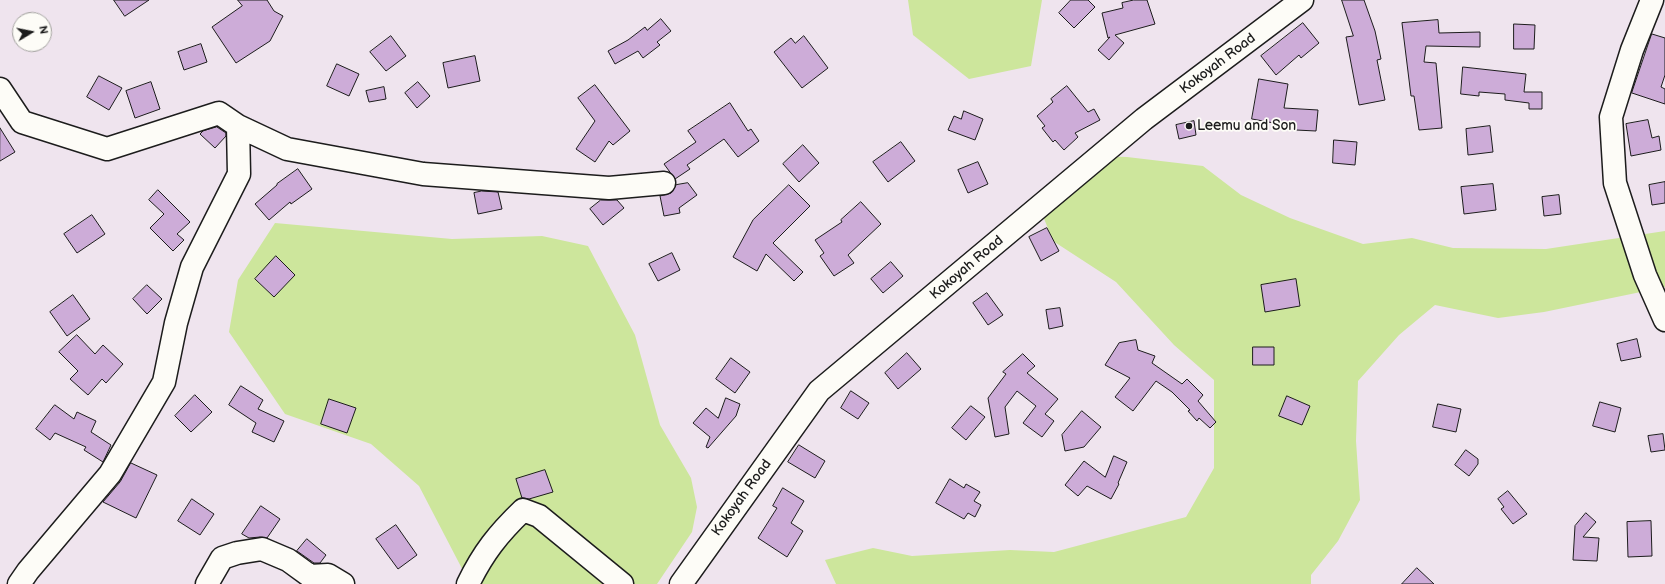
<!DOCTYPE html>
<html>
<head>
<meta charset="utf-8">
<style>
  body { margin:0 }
  #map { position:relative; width:1665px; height:584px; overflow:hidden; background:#efe4ee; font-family:"Balsamiq Sans",sans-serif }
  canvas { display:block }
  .north { position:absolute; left:12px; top:12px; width:40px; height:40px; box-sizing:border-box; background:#fdfcf7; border:1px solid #a3a29f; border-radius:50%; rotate:80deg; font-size:11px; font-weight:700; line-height:16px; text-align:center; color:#1c1c1c }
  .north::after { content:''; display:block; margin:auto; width:14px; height:18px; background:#1c1c1c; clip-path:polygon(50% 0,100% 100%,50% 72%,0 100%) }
</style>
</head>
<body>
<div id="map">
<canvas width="1665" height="584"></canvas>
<div class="north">N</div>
</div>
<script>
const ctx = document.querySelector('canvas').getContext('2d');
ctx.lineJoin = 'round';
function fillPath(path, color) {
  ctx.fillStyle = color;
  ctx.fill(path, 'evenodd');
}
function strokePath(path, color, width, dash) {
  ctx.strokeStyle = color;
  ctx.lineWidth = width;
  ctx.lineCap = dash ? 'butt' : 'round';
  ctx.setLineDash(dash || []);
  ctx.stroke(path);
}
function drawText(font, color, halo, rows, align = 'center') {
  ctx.font = font + ' "Balsamiq Sans",sans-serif';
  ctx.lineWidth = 3.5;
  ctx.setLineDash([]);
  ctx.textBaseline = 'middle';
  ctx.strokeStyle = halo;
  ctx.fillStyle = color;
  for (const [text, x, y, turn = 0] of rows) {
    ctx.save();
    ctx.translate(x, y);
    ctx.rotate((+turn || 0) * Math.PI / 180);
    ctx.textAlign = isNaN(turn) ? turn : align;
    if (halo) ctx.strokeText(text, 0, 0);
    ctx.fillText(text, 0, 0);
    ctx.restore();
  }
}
fillPath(new Path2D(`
  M908,0H1042L1031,66L969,79L913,35Z
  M1095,156L1127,157L1203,166L1241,195L1290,218L1363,244L1412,238L1453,248L1546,249L1665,231V287L1544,312L1498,318L1435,305L1399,335L1358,381L1356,441L1360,500L1338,541L1311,575V584H836L825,560L873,548L912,556L1010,550L1054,552L1186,517L1214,468V380L1174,345L1116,282L1053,241L1037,201Z
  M275,223L452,239L542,236L588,246L635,335L660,425L691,478L697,507L692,532L657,584H470L419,486L371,444L285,414L229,332L238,280Z`), '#cde69c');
const building = new Path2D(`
  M114,0H149L125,16Z
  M238,0H267L274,11L283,16L270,41L236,63L212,27L242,6Z
  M1071,0H1088L1095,7L1074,28L1059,13Z
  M1134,0H1147L1155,24L1115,35L1124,43L1109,60L1098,50L1110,37L1108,38L1102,13L1123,8L1122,3Z
  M1342,0H1364L1375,31L1381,59L1377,60L1385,100L1359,105L1346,37L1353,36Z
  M661,19L671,31L657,42L660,45L643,58L638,51L615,64L608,51L628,40L645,27L647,30Z
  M1438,20L1439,33L1480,32V47L1426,46L1424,62L1436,63L1442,128L1419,130L1414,96H1411L1402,23Z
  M1303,23L1319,43L1301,58L1299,55L1276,75L1261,56Z
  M1514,24L1535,25L1534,49H1514Z
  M1652,34L1665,38V75L1661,87L1665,89V104L1632,93Z
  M391,36L406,56L386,71L370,52Z
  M804,36L828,68L802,88L774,52L791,38L795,43Z
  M201,44L207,62L184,70L178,52Z
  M475,56L480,81L448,88L443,63Z
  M337,64L359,74L349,96L327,86Z
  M1463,67L1526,74L1524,92H1542V109H1529V103L1505,100V94L1479,92V96L1461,94Z
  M99,76L122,88L109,110L87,97Z
  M1259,79L1288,84L1284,108L1318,110L1316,131L1296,130V127L1252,119Z
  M151,82L160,109L135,118L126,91Z
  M418,82L430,96L417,108L405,93Z
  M595,85L630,131L613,145L609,141L595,162L576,149L595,121L578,98Z
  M1067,86L1088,112L1094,109L1100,120L1075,133L1078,137L1064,150L1055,140L1053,142L1042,128L1045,126L1037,116L1053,102L1051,99Z
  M384,87L386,99L369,102L366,91Z
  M730,103L748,131L751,129L759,141L738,157L724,139L687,165L690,169L675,179L664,164L696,142L688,131Z
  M964,111L983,119L975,140L948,130L954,116L961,119Z
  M1648,120L1652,138L1659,136L1661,150L1631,156L1626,124Z
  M1194,121L1196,135L1179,139L1176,125Z
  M1490,126L1493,152L1468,155L1466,129Z
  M217,127L226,133V136L215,148L200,134L203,131Z
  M0,128L15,152L0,161Z
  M1334,140L1357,142L1355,165L1333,163Z
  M901,142L915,161L888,182L873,162Z
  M803,145L819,163L799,182L783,164Z
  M978,162L988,184L968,193L958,170Z
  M298,169L312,189L291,204L290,202L269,220L255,204L277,185V184Z
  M1665,182V203L1652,205L1649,185Z
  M688,183L697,195L679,208L680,213L664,216L660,196L671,193L676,185Z
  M1493,184L1496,210L1464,214L1461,187Z
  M789,185L810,206L773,243L803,272L794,281L766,254L757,271L733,257L753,220Z
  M158,190L190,222L177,234L184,240L173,251L150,228L164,214L149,200Z
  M482,191L498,192L502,209L478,214L474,193Z
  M1559,195L1561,214L1544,216L1542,197Z
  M601,200H617L624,208L603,225L590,209Z
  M861,202L881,224L848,255L854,263L834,276L820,256L824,253L815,240L842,222L841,220Z
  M92,215L105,234L77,253L64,234Z
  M1047,228L1059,251L1041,261L1029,237Z
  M672,253L680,270L658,281L649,264Z
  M276,256L295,275L274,297L255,279Z
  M891,262L903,276L883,293L871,279Z
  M1296,279L1300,306L1265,312L1261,285Z
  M147,285L162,299L147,314L133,299Z
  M987,293L1003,315L988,325L973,303Z
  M73,295L90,319L67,336L50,312Z
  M1060,308L1063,326L1049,329L1046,310Z
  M77,335L95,354L103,345L123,364L106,383L102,379L88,395L70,379L78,371L59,352Z
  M1637,339L1641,357L1621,361L1617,344Z
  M1136,340L1138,350L1155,356L1152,363L1182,384L1187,379L1203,395L1198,401L1216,422L1210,428L1199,418L1197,421L1188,411L1190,410L1172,392L1156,381L1133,411L1115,397L1130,378L1105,365L1119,343Z
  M1253,347H1274V365H1253Z
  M907,353L921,369L898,389L885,373Z
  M1023,354L1035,366L1027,373L1058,399L1045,414L1054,421L1042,437L1023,423L1036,406L1017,391L1005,407L1009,434L995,437L988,398L1006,374L1003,372Z
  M731,358L750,372L735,393L716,379Z
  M241,386L263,400L258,409L284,421L274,442L252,432L256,423L229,405Z
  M851,391L869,403L858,419L841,408Z
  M195,395L212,412L191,432L175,416Z
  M1287,396L1310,406L1302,425L1279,416Z
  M726,398L740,404L736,416L708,448L706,447L710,437L693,423L706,408L718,418Z
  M329,399L356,408L347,433L321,424Z
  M1600,402L1621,408L1615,432L1593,426Z
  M1438,404L1461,409L1456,432L1433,427Z
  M55,405L74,419L77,412L96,421L91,432L111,445L103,462L84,450L86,447L55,433L50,440L36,429Z
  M971,406L985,417L966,440L952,428Z
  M1082,411L1101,427L1084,447L1065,451L1062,435Z
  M1663,434L1665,450L1651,452L1648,436Z
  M799,445L825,461L815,478L788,462Z
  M1466,450L1478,459V464L1469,476L1455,465Z
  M1114,456L1127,462L1118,483L1119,484L1111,499L1087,486L1078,496L1065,485L1084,461L1105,477Z
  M131,463L157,475L136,518L103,502L120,482Z
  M545,470L553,492L529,499L522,498L516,479Z
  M950,479L964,488L966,484L980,492L974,501L981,505L975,517L968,513L964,519L936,503Z
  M783,488L804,501L791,523L803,531L787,557L758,538L777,508L773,506Z
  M1508,491L1527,514L1513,524L1501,509L1504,507L1498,499Z
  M192,499L214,514L200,535L178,521Z
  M261,506L280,519L267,538L260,537L249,538L242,534Z
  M1586,513L1596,522L1583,537L1599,538L1597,561L1573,560L1575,526Z
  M1651,521L1652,556L1628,557L1627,522Z
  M396,525L417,555L398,569L376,539Z
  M307,539L326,555L320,563H314L297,551Z
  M1417,568L1434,584H1402Z`);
fillPath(building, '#cdacd8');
strokePath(building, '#1c1c1c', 1);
const minor = new Path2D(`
  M1652,0L1632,50L1611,117L1615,183L1645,275L1665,320
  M0,89L22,122L107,149L219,113L238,126L239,174L192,267L176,323L164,382L110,474L28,571L19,584
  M238,126L287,149L423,174L609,188L664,183
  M207,584L222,558L237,553L262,549L288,560L310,576L328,575L343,584
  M468,584C483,553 498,534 523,510L539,516L622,584
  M681,584L819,391L1144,119L1302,0`);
strokePath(minor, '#1c1c1c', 25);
strokePath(minor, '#fdfcf7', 22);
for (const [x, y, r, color] of [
  [1189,126,4,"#1c1c1c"]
]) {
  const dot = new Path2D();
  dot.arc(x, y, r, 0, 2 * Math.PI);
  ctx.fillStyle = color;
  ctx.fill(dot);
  strokePath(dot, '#fdfcf7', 1.5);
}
drawText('14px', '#1c1c1c', '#fdfcf7', [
  ["Kokoyah Road",1218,64,-37],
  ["Kokoyah Road",967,268,-40],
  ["Kokoyah Road",742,498,-54]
]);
drawText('14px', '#1c1c1c', '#fdfcf7', [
  ["Leemu and Son",1197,126]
], 'left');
</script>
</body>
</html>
